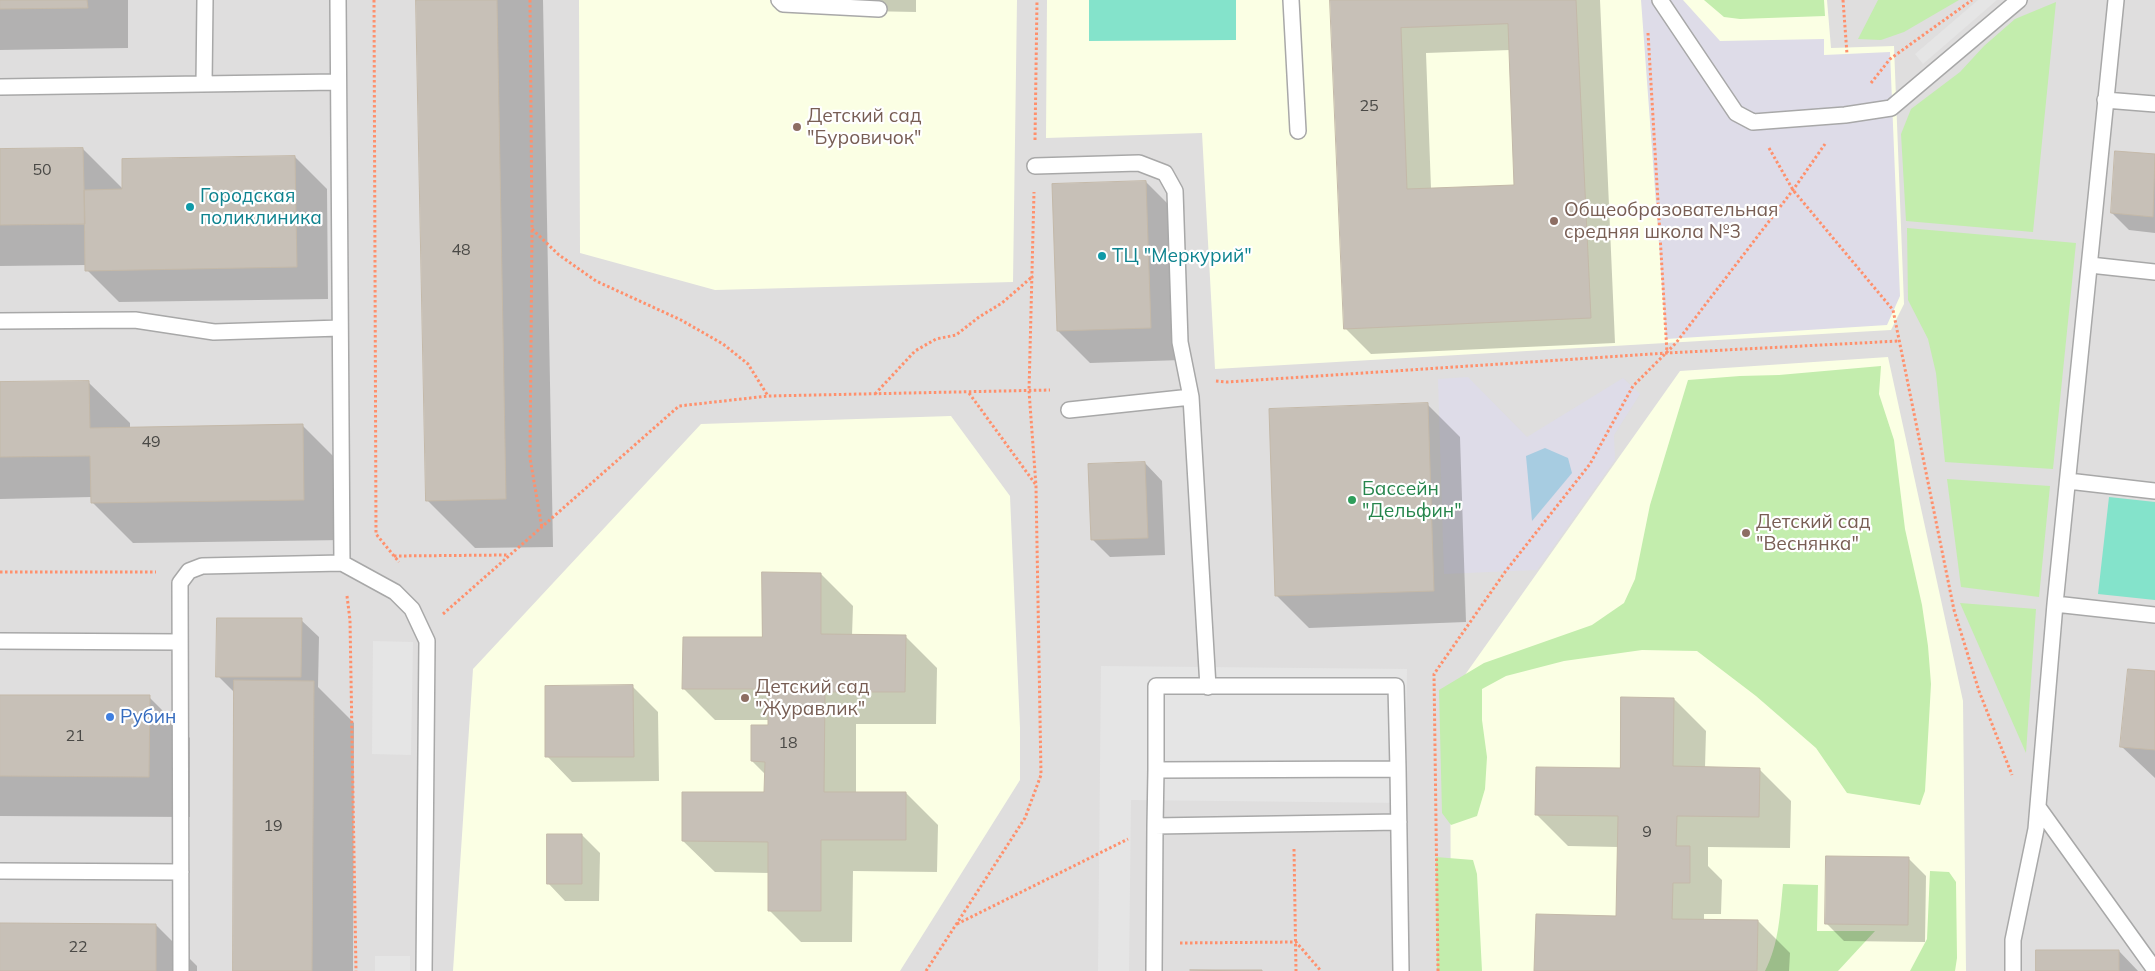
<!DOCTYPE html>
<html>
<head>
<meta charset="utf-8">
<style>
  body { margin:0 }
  canvas { display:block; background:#f2f0e8 }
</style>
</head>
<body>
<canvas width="2155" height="971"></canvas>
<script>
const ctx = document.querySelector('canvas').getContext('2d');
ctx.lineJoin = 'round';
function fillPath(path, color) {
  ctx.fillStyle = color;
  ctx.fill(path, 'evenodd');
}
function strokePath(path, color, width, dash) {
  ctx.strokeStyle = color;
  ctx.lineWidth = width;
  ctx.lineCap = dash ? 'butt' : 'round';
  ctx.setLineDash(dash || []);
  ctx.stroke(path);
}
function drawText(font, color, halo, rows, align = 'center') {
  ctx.font = font + ' Mulish,sans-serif';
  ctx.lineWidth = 4.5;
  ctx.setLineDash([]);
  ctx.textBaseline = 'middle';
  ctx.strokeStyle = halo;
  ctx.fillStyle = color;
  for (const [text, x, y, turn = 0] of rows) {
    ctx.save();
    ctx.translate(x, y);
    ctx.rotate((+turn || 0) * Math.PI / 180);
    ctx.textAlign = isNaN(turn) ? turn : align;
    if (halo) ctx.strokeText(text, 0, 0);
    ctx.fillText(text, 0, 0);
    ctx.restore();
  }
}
fillPath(new Path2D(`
  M0,0H2155V971H0Z`), '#dfdede');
fillPath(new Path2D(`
  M579,0H1017L1013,282L715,290L580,253Z
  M1047,0H1827L1831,48L1894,46L1904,304L1891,330L1215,369L1202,133L1046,138Z
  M1888,357L1963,701L1966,971H1451L1450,696L1680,371Z
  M951,416L1010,496L1020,728V780L900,971H453L473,669L701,424Z`), '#fbffe4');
fillPath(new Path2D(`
  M1704,0H1824L1825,16L1740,19L1724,17Z
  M1878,0H1959L1904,32L1881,40L1858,39Z
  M2056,2L2033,232L1906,221L1901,134L1911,109L1960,72L1984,46L2015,19Z
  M1907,228L2076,243L2053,469L1945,462L1936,373L1928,339L1908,300Z
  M1881,366L1879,394L1894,440L1905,529L1922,605L1928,646L1931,684L1925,791L1920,805L1847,793L1816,748L1756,696L1697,651L1642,650L1564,661L1506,676L1482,689V720L1487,757L1485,789L1477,816L1451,825L1442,813L1439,690L1484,663L1592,625L1624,603L1635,579L1650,505L1688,380L1740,376L1779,375Z
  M1947,479L2050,486L2039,597L1961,587Z
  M1960,603L2036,609L2026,753Z
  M1436,857L1473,860L1477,874L1482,971H1437Z
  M1930,871L1949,872L1956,882L1957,958L1955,971H1910L1927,939Z
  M1783,884L1818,885L1817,931H1875L1838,971H1765C1779,944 1780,914 1783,884Z`), '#c3edad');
fillPath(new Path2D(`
  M1089,0H1236V40L1089,41Z
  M2109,497L2155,502V600L2098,594Z`), '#84e3cb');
fillPath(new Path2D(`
  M1978,0H1997L1923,64L1915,54Z
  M373,641L413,642L411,755L372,754Z
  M1101,666L1407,669L1405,803L1131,800L1129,971H1098Z
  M375,956H410V971H375Z`), '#e5e5e5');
fillPath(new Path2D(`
  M1641,0H1683L1720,41L1824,39V55L1890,52L1900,296L1887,325L1666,339Z
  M1468,377L1527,437L1623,378L1640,394L1614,435L1615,460L1537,570L1444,574L1438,379Z`), '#dedce8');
fillPath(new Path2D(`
  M1545,448L1568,458L1572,473L1532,521L1526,456Z`), '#a7cce1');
fillPath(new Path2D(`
  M0,0H128V48L0,50Z
  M418,0H543L553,547L475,548L427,500Z
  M853,0H916V12L865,11Z
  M1331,0H1600L1615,343L1371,354L1345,328ZM1510,50L1516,186L1431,189L1426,53Z
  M83,149L124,190L295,157L327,189L328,299L119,302L87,270V265L0,266V151Z
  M2117,152L2155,155V233L2129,230L2112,213Z
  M1146,182L1178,214L1182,360L1090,363L1058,331Z
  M88,382L130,423V428L302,425L343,466L344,540L133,543L92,502V497L0,499V383Z
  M1428,405L1460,437L1466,622L1309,628L1277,596L1271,410Z
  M1145,463L1162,481L1165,555L1110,557L1092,539Z
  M821,574L853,606L852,636H905L937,668L936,724H856V793H906L938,825L937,872L853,871L852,942H801L769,910L770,873L715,872L683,841L766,794V775L752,761L769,727V720H715L683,688L763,638Z
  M301,620L319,637L318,687L354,723L353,971H234L236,694L218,676Z
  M2155,673V778L2121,746Z
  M633,687L658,712L659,781L572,782L547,756Z
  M0,696L149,697L190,738V817L0,816Z
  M1674,699L1706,731L1705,768L1759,769L1791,801L1790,848L1708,847V866L1722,880L1721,914H1704V921H1758L1790,953L1789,971H1536L1617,917L1618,847L1568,846L1536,814L1622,769Z
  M582,835L600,853L599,901H565L548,883Z
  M1908,858L1926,876L1925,942L1844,941L1826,923Z
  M0,924L156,925L197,966V971H0Z
  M2119,951L2138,971H2037Z`), '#0003');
const building = new Path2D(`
  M0,0H87L88,8L0,9Z
  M416,0H497L506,499L426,501Z
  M1330,0H1576L1591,318L1344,329ZM1508,24L1514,185L1407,189L1401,28Z
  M83,148L85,224L0,225V149Z
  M2115,151L2155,154L2153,217L2111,213Z
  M295,156L297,267L85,271L84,190L122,189V159Z
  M1146,181L1151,328L1057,331L1052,184Z
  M89,381L90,428L303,424L304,500L91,503L90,456L0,457V382Z
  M1428,403L1434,591L1275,596L1269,409Z
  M1145,462L1148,538L1091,540L1088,464Z
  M762,572L821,573V634L906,635L905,692H825L824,792H906V840H821V911H768V842L682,841V792H764L765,762L751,761V725H768V689H682L683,637H762Z
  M217,618H302L301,677H216Z
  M2128,669L2155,671V750L2120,747Z
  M234,680L314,681L312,971H233Z
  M633,685L634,757H545V686Z
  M0,695H150L149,777L0,776Z
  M1621,697L1674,698L1673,766L1760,768L1759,817L1677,816L1676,846H1690V883H1673L1672,919L1758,920L1757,971H1534L1536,914L1616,916L1618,816L1535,815L1536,767L1620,768Z
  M547,834H582V884H547Z
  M1826,856L1909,857L1908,925L1825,924Z
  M0,923L156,924V971H0Z
  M2036,950H2119V971H2036Z
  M1190,970H1262V971Z`);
fillPath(building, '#c7c0b7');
strokePath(building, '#c4b9a9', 1);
const service = new Path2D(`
  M338,0L342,563
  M779,0L783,4L879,9
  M1291,0L1298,131
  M1660,0L1736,113L1753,122L1845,115L1891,108L2019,0
  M204,84L205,0
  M0,87L337,82
  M2105,100L2155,104
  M1035,166L1139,163L1165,173L1175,191L1180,342L1191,397
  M2090,265L2155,272
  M0,321L135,320L214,332L340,328
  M1069,410L1191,397L1208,687
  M2068,481L2155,491
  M2055,604L2155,615
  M0,641L180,642
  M1156,770V686H1396L1398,769
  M2038,807L2155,970
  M1155,826L1156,770L1398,769L1401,971
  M0,871L181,872
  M181,971L180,583L189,571L202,566L342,563L395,592L412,609L427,641L424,971
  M1154,971L1155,826L1399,822
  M2013,971V940L2036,829L2055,604L2116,0`);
strokePath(service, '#a8a8a8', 18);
strokePath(new Path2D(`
  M374,0L376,534L399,562
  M530,0L532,229L530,458L542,528
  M1843,0L1847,54
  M1648,33L1667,353
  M1871,83L1890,59L1972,0
  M1035,140L1037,0
  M1769,148L1793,190L1893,310L1954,610L1979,691L2012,775
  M532,229L559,255L596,281L681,320L723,344L748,364L768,396
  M1216,381L1227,382L1667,353L1899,341
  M969,393L1036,485
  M875,394L915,351L936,339L956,335L979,317L1002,303L1033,276
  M394,556L508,555
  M0,572H156
  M347,596L350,620L356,971
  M443,614L679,406L768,396L1050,390
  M1294,849L1296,971
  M957,924L1128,839
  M1180,943L1296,942L1321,971
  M926,971L1025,818L1041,775L1036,486L1029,391L1034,192
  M1438,971L1434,674L1505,572L1590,464L1633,386L1676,343L1793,190L1825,144`), '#ff906c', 3, [2.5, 2.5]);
strokePath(service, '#fff', 15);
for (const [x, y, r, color] of [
  [797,127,5,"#8d6e63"],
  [190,207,5,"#0f9aa8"],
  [1554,221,5,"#8d6e63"],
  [1102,256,5,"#0f9aa8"],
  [1352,500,5,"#2e9e5b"],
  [1746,533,5,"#8d6e63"],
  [745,698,5,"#8d6e63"],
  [110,717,5,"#3f7fe0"]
]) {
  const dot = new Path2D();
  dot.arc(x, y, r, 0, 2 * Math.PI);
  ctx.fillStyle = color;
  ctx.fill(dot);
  strokePath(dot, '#fff', 2);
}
drawText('16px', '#4a4946', null, [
  ["25",1369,106],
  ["50",42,170],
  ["48",461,250],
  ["49",151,442],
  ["21",75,736],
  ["18",788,743],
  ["19",273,826],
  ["9",1647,832],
  ["22",78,947]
]);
drawText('19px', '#785e54', '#fff', [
  ["Детский сад",807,116],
  ["\"Буровичок\"",807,138],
  ["Общеобразовательная",1564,210],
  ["средняя школа №3",1564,232],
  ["Детский сад",1756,522],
  ["\"Веснянка\"",1756,544],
  ["Детский сад",755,687],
  ["\"Журавлик\"",755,709]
], 'left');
drawText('19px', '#0d838f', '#fff', [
  ["Городская",200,196],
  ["поликлиника",200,218],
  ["ТЦ \"Меркурий\"",1112,256]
], 'left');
drawText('19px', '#27864d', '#fff', [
  ["Бассейн",1362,489],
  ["\"Дельфин\"",1362,511]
], 'left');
drawText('19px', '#366cbe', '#fff', [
  ["Рубин",120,717]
], 'left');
</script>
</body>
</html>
